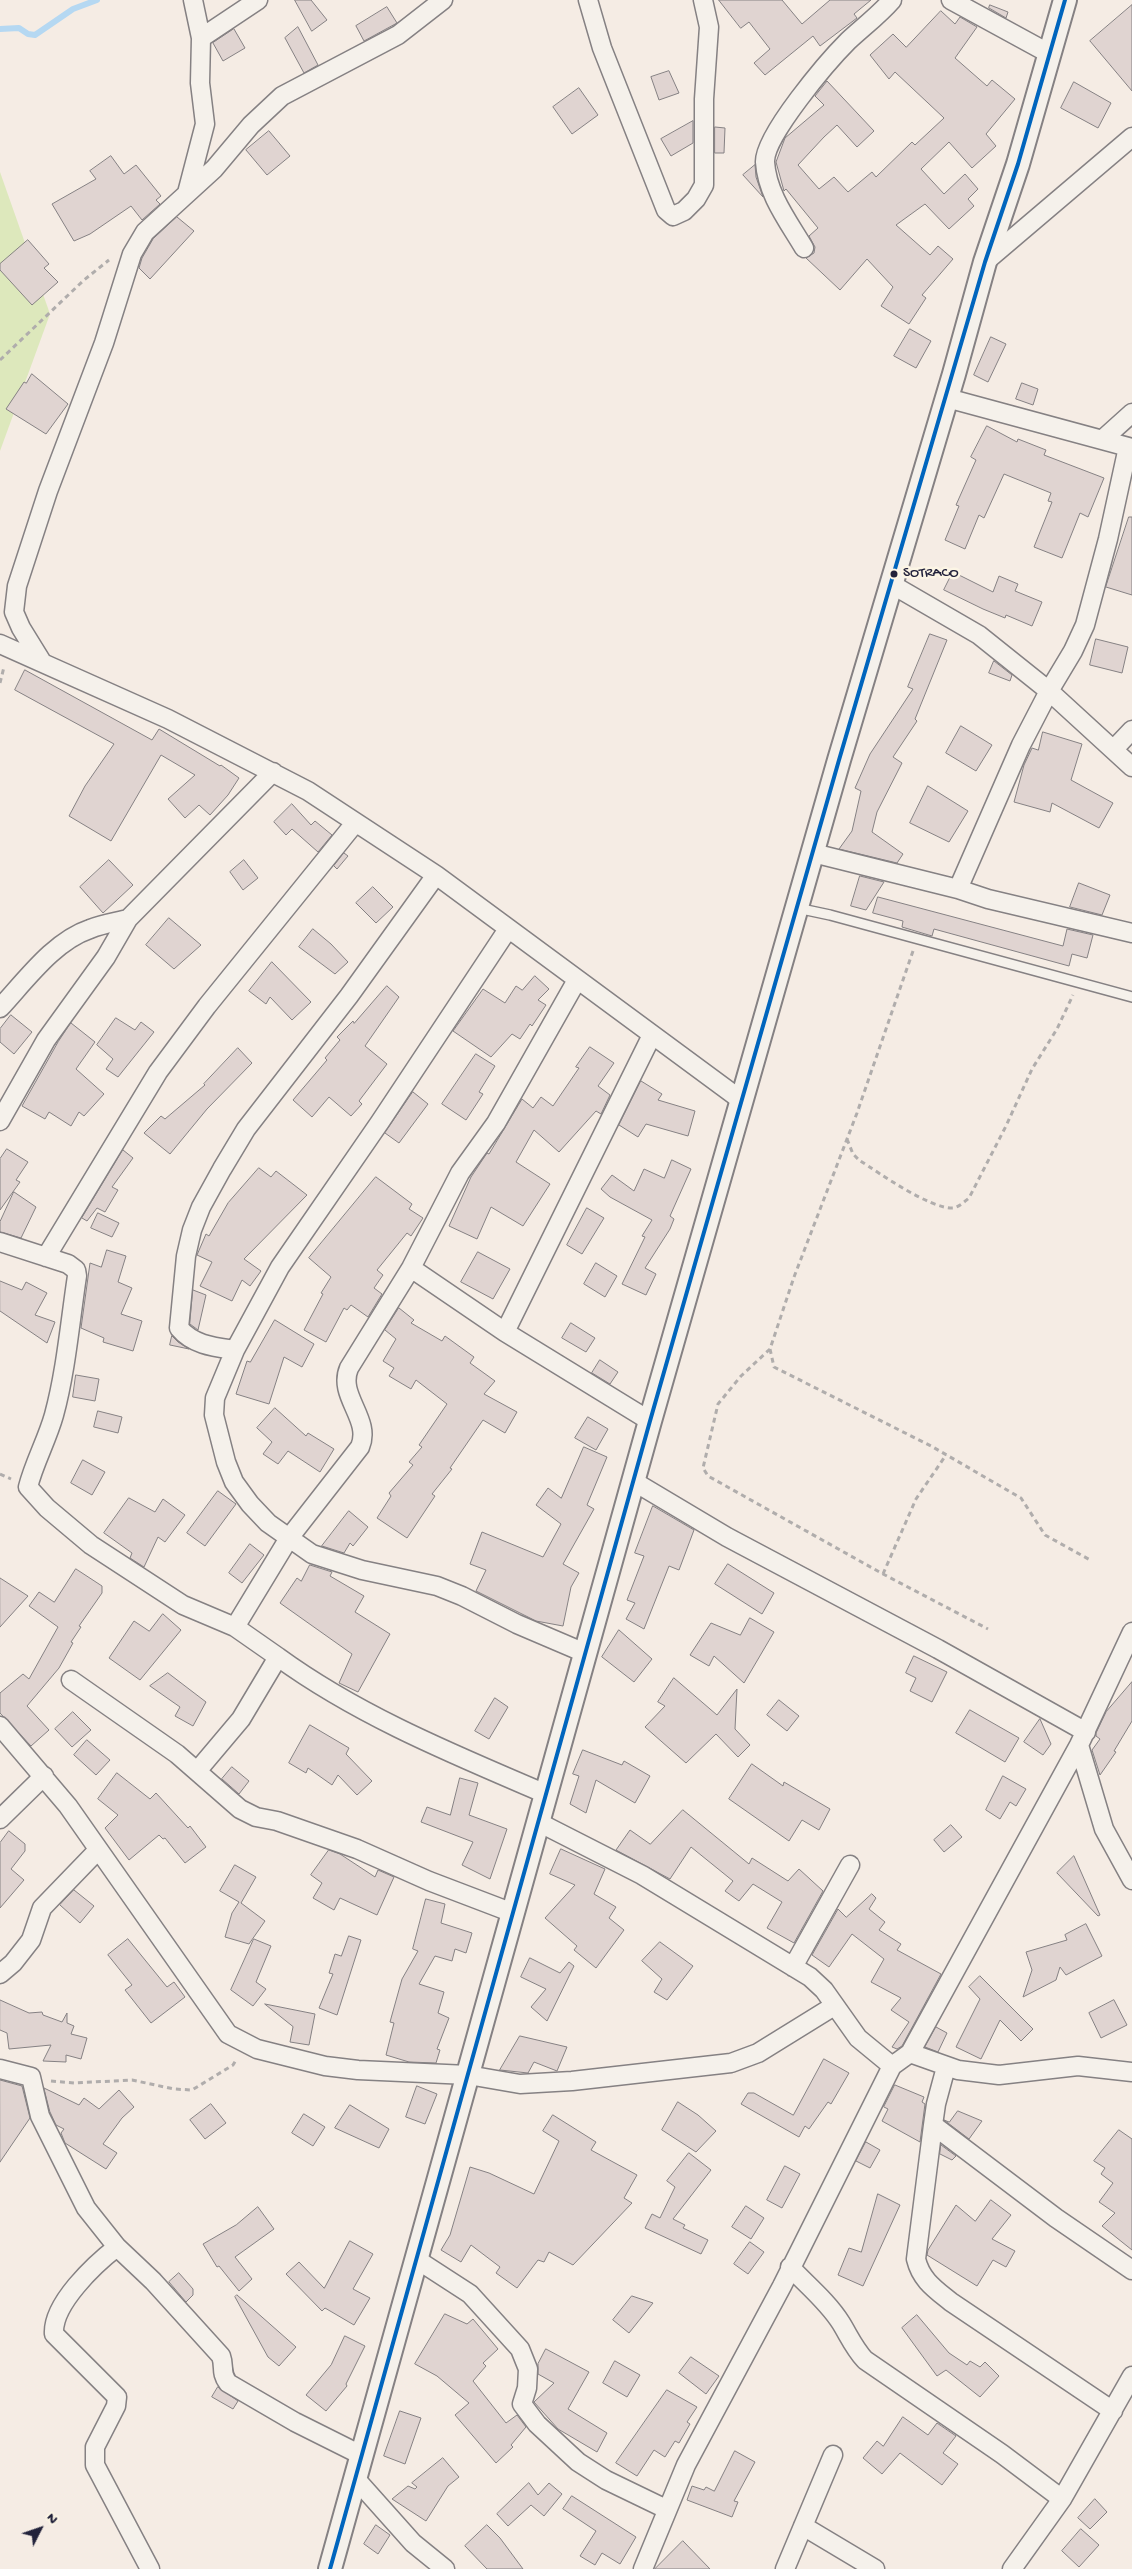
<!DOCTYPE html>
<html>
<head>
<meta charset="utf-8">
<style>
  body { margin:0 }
  #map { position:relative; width:1132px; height:2569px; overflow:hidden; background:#f5ece4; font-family:"Gochi Hand",sans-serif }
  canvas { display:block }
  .north { position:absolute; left:15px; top:2504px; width:50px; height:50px; -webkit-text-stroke:4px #fcf5e5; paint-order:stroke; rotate:49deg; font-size:14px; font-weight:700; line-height:20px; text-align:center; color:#22223b }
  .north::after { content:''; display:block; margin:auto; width:18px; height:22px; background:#22223b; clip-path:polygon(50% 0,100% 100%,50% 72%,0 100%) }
</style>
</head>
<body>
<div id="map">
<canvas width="1132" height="2569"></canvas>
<div class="north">N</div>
</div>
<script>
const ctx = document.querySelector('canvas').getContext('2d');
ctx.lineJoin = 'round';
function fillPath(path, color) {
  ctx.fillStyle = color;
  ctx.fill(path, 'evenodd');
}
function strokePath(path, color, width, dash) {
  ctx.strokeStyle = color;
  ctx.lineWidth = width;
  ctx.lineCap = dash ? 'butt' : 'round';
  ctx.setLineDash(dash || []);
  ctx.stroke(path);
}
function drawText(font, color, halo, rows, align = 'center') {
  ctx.font = font + ' "Gochi Hand",sans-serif';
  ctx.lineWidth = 5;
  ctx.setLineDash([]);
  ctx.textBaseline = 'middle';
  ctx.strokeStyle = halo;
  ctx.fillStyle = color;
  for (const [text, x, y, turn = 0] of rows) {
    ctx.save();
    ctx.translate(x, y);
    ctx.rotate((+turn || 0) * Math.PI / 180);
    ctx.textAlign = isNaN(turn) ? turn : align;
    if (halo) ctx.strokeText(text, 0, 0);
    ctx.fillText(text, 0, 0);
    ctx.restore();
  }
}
fillPath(new Path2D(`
  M0,172L50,314L0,451Z`), '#dde8bc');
strokePath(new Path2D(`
  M0,29L19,28L28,34L35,35L73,9L97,0`), '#b5d8f2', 6);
const building = new Path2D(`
  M295,0H311L327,20L312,31Z
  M719,0H782L802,24L830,0H871L854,14L857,18L820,46L813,36L765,75L754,63L770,49L749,22L741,28Z
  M990,5L1008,12L1006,18L989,8Z
  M1132,5V91L1090,41Z
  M387,7L397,23L364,41L356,26Z
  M941,11L955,24L960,17L977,27L955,58L987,86L992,80L1015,99L986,134L996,146L972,168L949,142L921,169L944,194L965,174L978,189L968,199L974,206L949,229L925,204L896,225L930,255L938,246L953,259L922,295L926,298L909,324L881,306L893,287L867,259L840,290L806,258L814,253L815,247L809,236L818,228L786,189L784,191L776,162L785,138L824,105L815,96L827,81L874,131L857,147L837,125L824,137L798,165L819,189L834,177L848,192L872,172L876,177L912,142L915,145L944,118L895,72L889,79L870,55L893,34L906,47Z
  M298,27L318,65L304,73L285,38Z
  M234,29L245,48L223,61L213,43Z
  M669,71L679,93L659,100L651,77Z
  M1074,82L1111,103L1098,128L1061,108Z
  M579,88L598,115L572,134L553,107Z
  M693,121V143L671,156L661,139Z
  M715,127L725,128L724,153H715Z
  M269,131L290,156L267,175L246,150Z
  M111,156L124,174L136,165L161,196L156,200L160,204L142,220L131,206L90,234L74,241L52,204L96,179L90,171Z
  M755,165L756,177L763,197L743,175Z
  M177,217L194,231L150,279L139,268L142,258L153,239Z
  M28,240L49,264L44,268L58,282L32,305L0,270V264Z
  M910,329L931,341L916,368L894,356Z
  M991,337L1006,344L988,382L974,375Z
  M32,374L68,404L46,434L6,409L24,382L26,383Z
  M1022,383L1038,389L1033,405L1016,399Z
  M987,426L1017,442L1018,439L1046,450L1044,455L1104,478L1088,517L1080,513L1062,558L1034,547L1052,502L1048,501L1051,493L1004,474L984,518L979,515L965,549L945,540L959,506L956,505L976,460L971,457Z
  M1129,517H1132V595L1106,587Z
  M953,572L993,592L999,576L1018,584L1015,591L1042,602L1032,626L1006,615L1005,618L983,609L944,590Z
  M930,634L947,640L915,719L917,721L893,757L902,763L877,812L872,832L903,854L897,863L839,849L852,831L861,791L855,788L870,754L913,689L908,687Z
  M1096,639L1128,647L1122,673L1090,665Z
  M994,661L1012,675L1010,681L989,673Z
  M25,670L152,740L159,729L220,766L221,765L239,778L228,795L210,815L199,805L185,818L168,799L195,775L161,755L111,841L69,816L85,786L114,744L15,690Z
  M961,726L992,745L976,771L946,753Z
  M1043,732L1082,744L1071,780L1113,803L1099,828L1052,803L1050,812L1014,802L1024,765L1032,748L1038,750Z
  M928,786L968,811L949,842L910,823Z
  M292,804L311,825L315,821L332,835L318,852L292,829L286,835L274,822Z
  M344,853L348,856L337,869L334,866Z
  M109,860L133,885L103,913L80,887Z
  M244,860L258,878L243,890L230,872Z
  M860,876L884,882L866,910L851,906Z
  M1079,883L1110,895L1102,915L1070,907Z
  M373,887L393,907L376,923L356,903Z
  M878,897L1063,946L1067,929L1093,935L1087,958L1072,954L1069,966L934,929L932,936L902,927L903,921L873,913Z
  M169,918L201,945L174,969L146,945Z
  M313,929L331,944L348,962L335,974L299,947Z
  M272,962L311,1002L292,1020L270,997L266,1004L249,991Z
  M535,976L549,989L538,1000L546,1005L532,1026L530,1024L520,1039L512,1034L491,1057L453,1031L483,989L505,1003L516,986L522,990Z
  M387,986L399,997L365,1046L387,1064L359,1101L362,1104L351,1116L329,1097L312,1117L293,1100L327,1060L325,1058L340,1040L337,1037L353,1021L354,1023Z
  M11,1015L32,1032L14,1054L0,1042V1029Z
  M116,1018L135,1030L141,1022L154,1032L118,1077L106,1069L113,1059L97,1045Z
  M71,1023L95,1042L76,1069L104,1094L84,1116L79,1112L71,1126L49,1112L45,1119L22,1106L58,1042Z
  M590,1047L614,1063L598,1086L610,1095L601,1114L596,1111L559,1152L534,1130L516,1162L550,1184L523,1226L491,1207L477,1239L449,1226L471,1177L487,1153L489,1154L522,1099L533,1108L541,1097L553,1106L579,1068L576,1067Z
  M238,1048L252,1063L207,1109L170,1154L144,1133L161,1116L165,1119L205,1085L204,1084Z
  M476,1054L495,1066L479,1092L483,1094L466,1120L442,1104Z
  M641,1081L662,1094L658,1100L695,1111L688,1136L646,1124L638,1137L619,1125Z
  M413,1092L428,1104L399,1143L385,1133Z
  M7,1149L28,1162L16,1180L20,1182L0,1210V1159Z
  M123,1150L133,1158L112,1187L118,1190L105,1212L97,1208L87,1221L82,1218Z
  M672,1160L691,1169L670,1216L674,1219L670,1229L645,1268L656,1274L646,1295L622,1284L645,1237L642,1236L652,1220L610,1197L601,1189L612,1175L634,1191L644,1169L664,1178Z
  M259,1168L271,1177L276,1171L307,1195L244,1259L261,1271L250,1286L242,1280L232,1301L200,1286L212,1262L197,1255L206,1234L209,1236L228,1203Z
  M376,1177L412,1204L409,1209L423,1218L411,1236L407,1233L377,1270L383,1275L374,1288L382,1294L368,1317L351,1305L347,1310L344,1308L326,1342L304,1330L323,1294L321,1293L331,1277L309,1258Z
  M14,1192L36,1207L21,1238L0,1232V1222Z
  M587,1208L604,1218L582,1254L567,1245Z
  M98,1213L119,1223L112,1237L91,1228Z
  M107,1250L126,1256L118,1282L132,1288L121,1314L142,1321L133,1351L103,1342L104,1338L81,1328L90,1263L101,1267Z
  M478,1252L510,1269L493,1299L461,1282Z
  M596,1263L617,1276L605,1297L584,1284Z
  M0,1281L22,1290L26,1282L47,1293L35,1315L55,1322L47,1343L0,1311Z
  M193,1290L206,1295L198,1330L190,1324Z
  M399,1308L414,1320L411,1323L442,1341L445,1336L474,1357L470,1363L495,1381L484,1394L517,1412L505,1433L483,1420L450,1468L452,1469L432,1494L435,1496L407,1538L377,1518L391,1496L389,1493L413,1465L409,1462L422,1447L419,1445L447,1404L416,1380L411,1389L389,1376L394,1368L383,1361L396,1339L385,1330Z
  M275,1320L314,1344L302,1367L284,1357L269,1404L236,1394L247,1361L250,1362Z
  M571,1323L595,1338L586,1352L562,1338Z
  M172,1336L178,1342L189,1349L170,1345Z
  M600,1360L618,1372L610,1384L592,1373Z
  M76,1375L99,1379L95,1401L73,1397Z
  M275,1408L306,1436L308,1433L334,1449L320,1472L288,1451L278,1464L263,1454L272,1442L257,1428Z
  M98,1411L122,1417L118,1433L94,1427Z
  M588,1417L608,1429L596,1450L575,1438Z
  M584,1447L607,1457L587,1505L594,1509L563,1564L579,1573L571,1587L563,1626L536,1621L476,1591L486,1570L470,1564L482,1532L543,1557L561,1524L536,1505L548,1488L561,1498Z
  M83,1460L105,1472L92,1495L71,1483Z
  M218,1491L236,1504L205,1546L187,1533Z
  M129,1498L155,1512L163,1499L185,1515L165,1542L158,1537L144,1567L130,1558L132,1553L104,1533Z
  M653,1506L694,1530L679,1570L669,1566L644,1629L626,1619L635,1603L627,1600L644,1556L635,1553Z
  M349,1511L368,1527L353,1546L350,1543L344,1553L322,1546Z
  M250,1544L264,1555L242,1583L229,1573Z
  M728,1564L774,1593L762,1614L715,1584Z
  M310,1565L332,1572L330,1576L364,1596L355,1612L390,1634L358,1692L339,1683L352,1654L280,1603L297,1578L301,1581Z
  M76,1569L102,1586V1593L79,1626L81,1627L71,1642L73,1643L59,1668L27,1706L49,1730L31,1746L0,1713V1693L23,1674L29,1679L58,1627L29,1606L39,1592L54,1602Z
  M0,1578L28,1596L0,1627Z
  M163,1614L181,1630L140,1680L109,1658L134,1621L149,1631Z
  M750,1618L774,1632L744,1683L714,1656L709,1666L690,1655L711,1623L740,1635Z
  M619,1630L652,1659L634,1682L602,1657Z
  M914,1656L947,1672L932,1702L910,1691L916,1678L906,1673Z
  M168,1673L206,1702L193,1726L175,1716L180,1707L150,1686Z
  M674,1678L717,1715L737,1689L735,1729L750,1745L738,1757L716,1734L686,1763L645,1727L665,1706L658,1702Z
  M1132,1682V1721L1114,1751L1116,1752L1100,1775L1092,1750L1100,1739L1096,1736V1733L1106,1712Z
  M495,1698L508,1707L489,1739L475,1731Z
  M779,1700L799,1716L787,1731L767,1715Z
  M970,1710L1019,1738L1005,1762L956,1733Z
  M73,1712L91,1730L72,1747L55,1729Z
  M1040,1719L1051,1744L1043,1755L1024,1742Z
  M310,1725L349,1748L346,1754L372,1781L357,1795L338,1775L332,1785L308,1768L306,1773L289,1763Z
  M87,1740L110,1760L96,1775L74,1755Z
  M583,1750L622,1765L624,1761L650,1776L635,1803L596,1780L586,1813L570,1804L579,1776L573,1774Z
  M752,1764L783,1786L784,1782L830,1809L819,1830L802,1820L789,1841L729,1799Z
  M232,1767L249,1781L239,1794L222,1779Z
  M117,1773L150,1799L156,1793L188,1828L190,1826L206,1847L185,1863L165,1838L163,1839L159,1835L129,1860L105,1828L118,1815L98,1799Z
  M1003,1776L1026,1789L1016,1806L1010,1802L1000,1819L986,1810Z
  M460,1778L478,1783L469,1815L507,1829L490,1879L462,1865L473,1842L421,1822L427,1807L450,1815Z
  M683,1810L749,1864L752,1858L788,1881L799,1869L823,1891L794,1943L767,1928L782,1902L753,1884L739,1901L725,1891L733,1881L691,1847L670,1879L616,1850L630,1830L650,1844Z
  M951,1825L962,1837L944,1852L934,1840Z
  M9,1831L25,1844V1851L11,1869L24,1880L0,1908V1843Z
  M561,1849L605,1869L594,1894L616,1907L609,1918L624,1930L596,1968L574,1950L577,1946L545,1918L575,1885L550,1874Z
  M329,1850L340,1854L375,1877L378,1870L394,1877L377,1915L340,1898L334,1910L313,1898L322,1883L311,1875Z
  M1074,1856L1100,1915L1098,1916L1057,1873Z
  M235,1865L256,1877L241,1903L265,1921L249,1944L225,1937L232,1913L239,1902L220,1891Z
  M74,1890L94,1906L80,1923L60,1905Z
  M872,1894L876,1898L869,1909L885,1922L879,1930L901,1944L897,1950L941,1974L902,2046L897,2049L892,2047L909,2022L891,2010L901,1998L871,1982L884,1959L852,1934L829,1967L812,1955L838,1909L846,1917Z
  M426,1899L445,1904L441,1923L472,1933L466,1953L455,1949L452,1961L435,1956L419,1984L444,1992L438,2013L449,2018L437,2049L440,2050L436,2063L409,2062L386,2055L394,2023L390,2022L402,1979L418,1951L413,1949Z
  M1086,1924L1102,1956L1066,1975L1060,1967L1056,1980L1023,1997L1032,1970L1026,1952L1067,1940L1065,1935Z
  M349,1936L361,1940L337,2015L319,2008L333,1974L329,1973L335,1954L341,1956Z
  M128,1939L167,1987L174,1982L185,1997L151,2023L125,1990L132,1985L108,1955Z
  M254,1939L271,1946L256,1982L266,1989L253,2006L231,1990Z
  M660,1942L693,1966L667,2000L654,1992L662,1979L642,1961Z
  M530,1958L560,1973L569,1962L574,1966L547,2021L531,2007L546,1989L521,1977Z
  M980,1976L1033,2029L1021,2041L1000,2020L981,2059L956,2047L980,1999L969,1987Z
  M0,2000L29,2013L42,2012L43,2015L62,2022L67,2013V2023L74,2026L71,2034L87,2038L81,2059L66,2055V2062L43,2061L51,2045L9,2049L7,2033L0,2030Z
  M1114,2000L1127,2025L1101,2038L1089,2013Z
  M265,2004L315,2014L309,2045L290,2042L293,2027Z
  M936,2027L947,2033L938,2052L925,2047Z
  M520,2036L567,2047L557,2071L534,2062L528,2073L500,2070Z
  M824,2059L849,2073L831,2104L828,2102L809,2129L805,2126L799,2137L741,2104L748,2093H754L793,2115Z
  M0,2080L22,2086L30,2118L0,2162Z
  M895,2085L924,2097L922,2102L925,2104L920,2142L882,2121L888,2109L884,2107Z
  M417,2086L437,2094L425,2124L406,2117Z
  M44,2088L79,2105L84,2098L99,2109L119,2090L134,2107L122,2118L103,2144L117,2153L106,2169L65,2143L61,2133L64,2129L56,2125L50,2112Z
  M678,2102L698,2115L716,2131L696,2152L662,2130Z
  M211,2104L226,2123L205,2139L190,2120Z
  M350,2105L389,2129L379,2148L335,2128Z
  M958,2111L982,2121L969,2139L944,2120L949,2122Z
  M304,2114L325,2127L313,2146L292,2133Z
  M553,2115L596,2142L591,2150L637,2175L624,2198L632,2203L573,2265L549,2252L544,2262L538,2260L517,2288L496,2273L500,2267L471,2245L461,2262L441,2250L450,2235L470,2167L489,2173L534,2194L559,2141L543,2131Z
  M1119,2130L1132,2139V2250L1102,2226L1115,2213L1099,2202L1113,2183L1101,2174L1105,2168L1094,2161Z
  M866,2142L880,2150L870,2168L856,2161Z
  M941,2145L956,2156L952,2160L940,2154Z
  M689,2153L711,2170L673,2219L685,2225L683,2228L708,2240L701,2254L645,2228L652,2214L660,2218L675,2187L667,2181Z
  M785,2166L800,2174L782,2208L767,2200Z
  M878,2194L900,2205L863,2286L838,2275L849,2248L861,2252Z
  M991,2200L1011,2215L992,2239L1015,2251L1006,2267L993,2260L977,2286L927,2255L928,2250L956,2205L975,2221Z
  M746,2206L764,2218L751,2239L732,2227Z
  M258,2207L274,2229L235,2257L252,2279L239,2291L219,2266L217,2267L203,2244L236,2225Z
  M350,2241L373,2254L353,2289L370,2298L354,2325L325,2308L322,2311L286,2274L299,2262L324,2288Z
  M750,2242L764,2252L748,2274L734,2264Z
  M179,2273L193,2289V2295L186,2302L169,2282Z
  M237,2295L296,2347L279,2366L268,2357L235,2297Z
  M632,2296L653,2303L629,2333L613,2320Z
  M445,2314L467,2324L473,2319L498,2349L483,2363L486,2366L473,2381L506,2423L517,2415L526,2427L511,2445L513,2447L496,2463L455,2415L469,2403L437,2376L415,2364Z
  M917,2315L949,2353L967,2365L970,2361L980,2367L985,2362L999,2376L980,2397L946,2370L937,2376L902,2328Z
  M345,2336L365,2346L346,2384L347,2386L326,2411L306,2395L331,2365Z
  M546,2349L589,2372L568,2409L607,2433L597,2452L558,2429L534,2402L554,2383L538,2374V2364Z
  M691,2357L719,2376L706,2394L679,2373Z
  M615,2361L640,2375L627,2397L603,2383Z
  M218,2387L238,2401L233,2409L212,2397Z
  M667,2390L697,2407L687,2422L690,2424L679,2443L675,2441L665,2457L654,2450L637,2476L616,2463Z
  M400,2411L421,2418L405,2464L384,2456Z
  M903,2417L928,2435L937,2423L956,2436L943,2453L958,2464L942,2485L900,2453L882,2474L863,2458L877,2441L883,2446Z
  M735,2451L755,2462L734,2501L738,2502L732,2517L687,2500L692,2486L704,2490L706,2487L714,2491Z
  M443,2458L459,2477L448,2486L426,2521L392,2499L408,2486L415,2489L417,2487L412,2483Z
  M529,2483L538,2495L549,2483L562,2494L544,2516L531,2505L508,2526L497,2514Z
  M572,2496L636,2537L620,2564L602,2553L595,2565L580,2556L596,2531L563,2509Z
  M1095,2499L1107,2512L1090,2529L1078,2518Z
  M376,2525L390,2535L378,2554L364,2544Z
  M487,2525L500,2538L523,2569H487L465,2546Z
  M1081,2529L1099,2545L1079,2567L1062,2551Z
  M683,2541L710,2569H655Z`);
fillPath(building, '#e0d4d1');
strokePath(building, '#858183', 1);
const service = new Path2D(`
  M797,908L830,915L1132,997`);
const minor = new Path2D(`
  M588,0L602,48L666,210L673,216L684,211L696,199L704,185V99L709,27L703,0
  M951,0L1050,54
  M201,38L258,0
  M187,193L205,124L200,83L201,38L193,0
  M804,248C788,221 767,194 765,162C764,136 828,61 848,41C863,27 879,15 892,0
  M985,262L1132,137
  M947,398L1132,448
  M1102,440L1132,413
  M891,584L979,635L1049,691L1132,767
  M0,644L168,719L308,791L436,875L741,1100
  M42,662L21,628L14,612L17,586L48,491L104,343L132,254L145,232L214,169L251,125L282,96L398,35L443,0
  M1114,749L1132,730
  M813,853L958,889L1021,745L1049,691L1073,651L1085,625L1108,539L1128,447
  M958,889L988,899L1132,933
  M508,929L380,1122L280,1267L235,1350L215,1398L214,1415L226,1462L234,1482L250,1504L268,1523L312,1554L362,1570L437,1586L462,1596L517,1624L585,1653
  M0,1008C26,980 54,941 90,929C102,924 116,922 128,919
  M0,1121L46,1040L106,957L128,919L273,772
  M0,1242L68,1264L76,1270L77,1276C70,1322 66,1371 54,1415C47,1440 34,1463 28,1487L47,1508L91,1545L183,1605L235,1627L278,1657L241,1719L198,1770
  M46,1257L158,1072L207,1006L355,823
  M411,1268L505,1332L650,1421
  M505,1332L652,1035
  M235,1350C214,1347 193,1345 179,1328L186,1256L192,1230L201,1207L222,1169L246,1129L349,996L436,875
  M633,1481L727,1537L938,1649L1086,1732
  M235,1627L289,1538L360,1447C372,1419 337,1396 349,1368L411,1268L460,1173L496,1123L577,980
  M278,1657C359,1716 455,1755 546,1794
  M71,1680L177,1754L240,1809L256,1817L277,1821L357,1849L429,1881L513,1913
  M0,1726L68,1806L228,2034L257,2049L325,2066L358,2070L468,2075L520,2084L572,2081L731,2063L758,2053L834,2006
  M1079,1745L1104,1829L1132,1880
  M0,1819L44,1776
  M538,1822L642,1875L810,1977L824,1990L858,2038L892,2066
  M793,1967L850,1865
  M0,1974L13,1963L31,1940L42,1908L98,1850
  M910,2053L958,2070L999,2075L1078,2066L1132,2072
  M946,2067L936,2104L933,2125L1056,2218L1132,2270
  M0,2069L31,2077L40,2116L86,2208L117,2247C95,2264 52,2304 54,2334L117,2397L116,2406L95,2447V2465L150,2569
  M933,2125L916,2259C921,2280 935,2289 951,2302L1113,2411
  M117,2247L153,2281L221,2356C225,2367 220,2372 228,2383L295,2422L361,2455
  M416,2259L470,2294L520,2349L528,2369L527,2388L522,2404L537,2424L578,2462L606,2480L666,2509
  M790,2267C807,2285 828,2302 841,2323C849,2336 854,2348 865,2360L1002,2454L1062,2499
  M355,2478L413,2543L445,2569
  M803,2526L875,2569
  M643,2569L686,2465L782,2286L892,2066L910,2053L1079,1745L1132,1632
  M785,2569L833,2455
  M1012,2569L1062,2499L1132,2376`);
const tertiary = new Path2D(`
  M330,2569L650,1421L839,760L954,374L985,262L1018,164L1065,0`);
strokePath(service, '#858183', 12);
strokePath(minor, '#858183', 21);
strokePath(tertiary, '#858183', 26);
strokePath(new Path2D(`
  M0,360L84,280L109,260
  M0,683L4,667
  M913,951L857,1113L794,1277L770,1349L774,1367L931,1446L1021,1498L1045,1535L1092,1561
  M847,1139L853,1154L859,1160C879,1173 930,1209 953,1208C959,1207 964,1202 969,1198L1006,1126L1032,1069L1057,1029L1073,995
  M770,1349L741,1376L718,1404L703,1468L708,1476L883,1574L988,1629
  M0,1474L11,1479
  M883,1574L916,1499L946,1455
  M51,2081L74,2083L132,2080L174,2089L192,2090L233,2065L236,2060`), '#b0adac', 3, [5, 4]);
strokePath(service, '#f5f1eb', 9);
strokePath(minor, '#f5f1eb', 18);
strokePath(tertiary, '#f5f1eb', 22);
strokePath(new Path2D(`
  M330,2569L650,1421L839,760L985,262L1018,164L1065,0`), '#0065bd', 4);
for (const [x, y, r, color] of [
  [894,574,4.5,"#22223b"]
]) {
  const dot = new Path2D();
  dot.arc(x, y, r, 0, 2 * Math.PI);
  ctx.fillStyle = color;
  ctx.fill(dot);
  strokePath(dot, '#fcf5e5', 2);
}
drawText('15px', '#22223b', '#fcf5e5', [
  ["SOTRACO",903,574]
], 'left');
</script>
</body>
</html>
